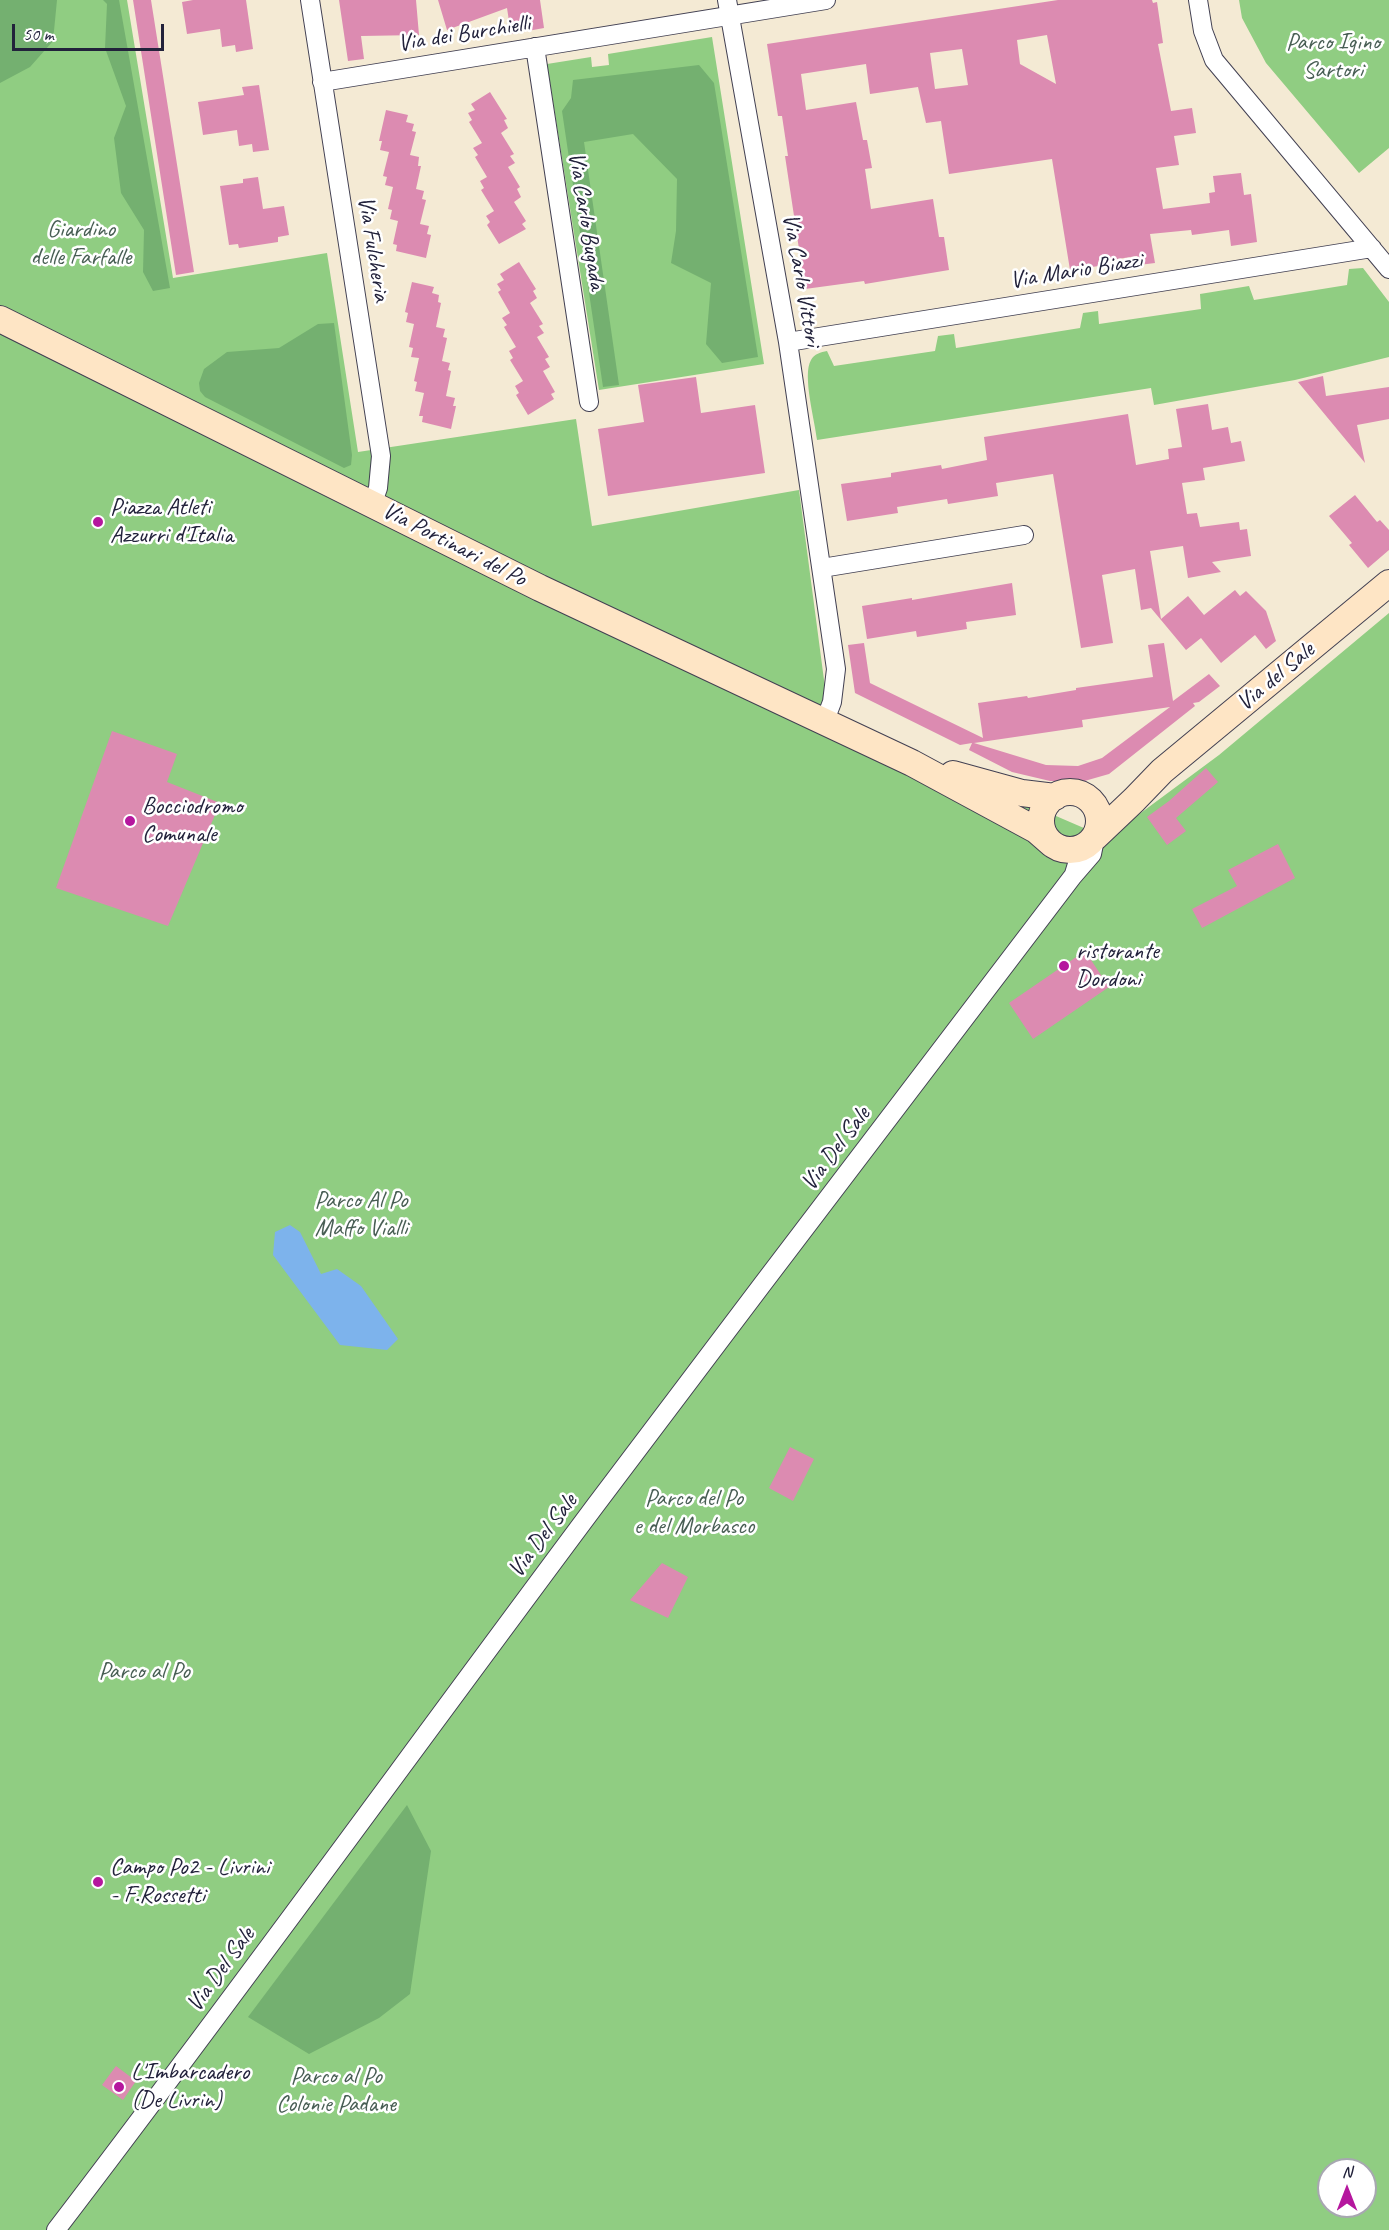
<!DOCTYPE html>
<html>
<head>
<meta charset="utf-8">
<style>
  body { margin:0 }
  #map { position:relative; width:1389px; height:2230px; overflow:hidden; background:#f4ead4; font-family:Caveat,sans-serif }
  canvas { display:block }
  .north { position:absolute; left:1317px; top:2158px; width:60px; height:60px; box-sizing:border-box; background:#fff; border:2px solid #a7a7b1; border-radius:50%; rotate:0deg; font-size:16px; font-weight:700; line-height:24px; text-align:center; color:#22223b }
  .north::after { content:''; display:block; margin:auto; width:21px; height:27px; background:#b5179e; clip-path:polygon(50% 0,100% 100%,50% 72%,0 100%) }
  .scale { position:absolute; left:12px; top:24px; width:152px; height:27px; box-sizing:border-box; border:3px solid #22223b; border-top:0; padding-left:8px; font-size:18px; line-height:21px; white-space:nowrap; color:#22223b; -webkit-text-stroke:4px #fff; paint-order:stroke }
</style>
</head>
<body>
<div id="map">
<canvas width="1389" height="2230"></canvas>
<div class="north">N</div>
<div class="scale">50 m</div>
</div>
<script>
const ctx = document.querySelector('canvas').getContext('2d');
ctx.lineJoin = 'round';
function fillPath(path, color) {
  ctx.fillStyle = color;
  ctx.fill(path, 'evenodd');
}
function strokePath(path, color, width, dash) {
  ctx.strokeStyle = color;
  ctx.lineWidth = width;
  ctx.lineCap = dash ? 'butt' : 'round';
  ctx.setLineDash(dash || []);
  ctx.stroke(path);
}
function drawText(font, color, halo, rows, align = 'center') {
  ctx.font = font + ' Caveat,sans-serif';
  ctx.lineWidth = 5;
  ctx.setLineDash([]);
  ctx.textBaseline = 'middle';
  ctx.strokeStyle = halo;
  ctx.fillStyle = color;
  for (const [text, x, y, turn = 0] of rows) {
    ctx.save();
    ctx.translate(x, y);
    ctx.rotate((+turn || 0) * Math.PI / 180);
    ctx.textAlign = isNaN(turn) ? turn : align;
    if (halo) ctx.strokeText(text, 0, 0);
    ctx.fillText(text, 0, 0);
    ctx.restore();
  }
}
fillPath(new Path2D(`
  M0,0H127L173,278L327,253L358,452L576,419L592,526L799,490L829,718L1107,838L1219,755L1389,613V2230H0ZM1329,2170H1365V2206H1329Z
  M1239,0H1389V148L1359,173L1266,63L1242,18Z
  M712,37L764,364L599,390L547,64L591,57L592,67L609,65L608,54Z
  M1363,268L1389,302V357L1295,380L1154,405L1151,388L817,440C815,421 802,375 811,360C814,354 821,352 827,351L834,366L935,351L938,336L954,334L956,348L1080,328L1083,313L1098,311L1099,324L1201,309L1200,294L1249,286L1254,300L1347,285L1349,269Z`), '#90cd82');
fillPath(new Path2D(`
  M0,0H57L53,41L30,67L0,83Z
  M103,0H119L170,288L153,291L143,272L144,230L121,193L114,138L126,106L105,48L107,4Z
  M699,65L714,83L758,357L722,363L706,344L711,283L671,263L676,231L677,179L633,134L584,142L619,385L603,387L562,111L571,98L573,80Z
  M334,323L352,455L351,465L344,468L205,397L200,391L199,383L204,369L227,352L279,348L318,324Z
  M407,1805L431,1851L410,1994L379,2018L309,2054L248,2017Z`), '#74b070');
fillPath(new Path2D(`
  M290,1225L300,1232L321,1274L337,1269L361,1286L398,1339L387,1350L340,1345L273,1255L275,1232Z`), '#7db3ec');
fillPath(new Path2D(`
  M133,0H151L194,272L176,275Z
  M193,0H246L253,49L236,52L235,45L222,47L220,29L187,34L182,2Z
  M339,0H416L419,35L361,36L364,59L348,61Z
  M438,0H540L544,28L511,34L507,8L447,30Z
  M1058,0H1152L1153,3L1157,2L1163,43L1158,44L1171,111L1192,108L1196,133L1174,136L1179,165L1156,168L1163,209L1210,203L1209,193L1215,192L1213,176L1241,173L1244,195L1251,194L1257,242L1231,246L1229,230L1192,235L1191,230L1150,234L1155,263L1139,265L1137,256L1098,262L1099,266L1070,270L1052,159L949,174L941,121L926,123L918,87L870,94L866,64L801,74L806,110L856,102L863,140H867L872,168L865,169L871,209L933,199L939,237H944L949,270L865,284L864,281L805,289L785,156H788L782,116H778L767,44ZM1047,35L1056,84L1020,64L1017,40ZM962,49L968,85L935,89L930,53Z
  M259,85L269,150L253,152L252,144L239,146L237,130L203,135L198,102L244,95L242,87Z
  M490,92L507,119L504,120L508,128L501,133L514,154L510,156L515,163L508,167L520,187L517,189L521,197L514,202L526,221L522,224L526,229L499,244L487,225L490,222L486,216L494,211L481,190L484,188L480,181L487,177L475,157L478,155L473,148L482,143L469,122L472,120L468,113L475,110L471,104Z
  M386,110L408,115L406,122L414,124L412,131L416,132L410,155L419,157L418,166H421L416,189L424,191L422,199L426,200L420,224L429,226L427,234L431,235L426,258L396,251L397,245L393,244L398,221L390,219L392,210L388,209L393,187L385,185L387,177L383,176L389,152L380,150L382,141H379Z
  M258,177L263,209L284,206L289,235L278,237V242L239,248L238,244L229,245L220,186L243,183V179Z
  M519,262L536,289L533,291L537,298L530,303L543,324L539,326L544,333L537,337L549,357L545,359L550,367L543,371L555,392L551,394L554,399L528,415L516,395L519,393L515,386L523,381L510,360L513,358L509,351L516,347L504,327L507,325L502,318L510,313L498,292L501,290L497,284L504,280L500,274Z
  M412,282L434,287L432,293L439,295L438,302L441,303L436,327L445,329L443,337L447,338L442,361L450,363L448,370L451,371L446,396L455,398L453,406H456L451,429L422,422L423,416H419L424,393L415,391L417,382L414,381L419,358L411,357L413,348L409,347L414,324L406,322L408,313L405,312Z
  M1323,376L1326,396L1389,387V419L1357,425L1365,463L1298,382Z
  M696,377L701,413L755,405L765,473L608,496L598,429L644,422L638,385Z
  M1208,404L1212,430L1228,427L1231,443L1241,441L1245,461L1203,468L1205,480L1182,483L1187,514L1197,513L1200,527L1239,522L1240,530L1247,529L1251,556L1212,562L1221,572L1188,578L1183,546L1150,551L1161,619L1188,596L1204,615L1235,590L1240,596L1246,591L1266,611L1276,641L1266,649L1255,635L1221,663L1201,638L1186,650L1151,608L1141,610L1135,569L1102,575L1113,643L1081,648L1053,474L996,483L998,496L948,504L947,499L897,507L898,513L847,521L841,484L891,477V473L941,465L942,469L987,460L984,437L1128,414L1136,465L1169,459L1168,449L1182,447L1176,409Z
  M1355,495L1377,522L1380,520L1389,530V550L1368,568L1349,545L1352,543L1329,516Z
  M1012,583L1016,615L966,622L967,629L917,637L916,631L867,639L862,606L912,598V600Z
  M864,643L870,683L983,738L978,703L1027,696L1028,698L1076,690V688L1153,677L1148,645L1164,643L1173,701L1209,674L1220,686L1199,702L1193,703L1195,706L1109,774L1081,782L1050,781L1012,772L969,750L972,743L960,745L855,693L848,645ZM1170,707L1102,758L1078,766L1046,765L974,743L1083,727L1082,720Z
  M112,731L177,754L167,782L220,803L168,926L56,888Z
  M1206,768L1218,782L1176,818L1186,831L1167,845L1147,817L1169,801Z
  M1278,844L1295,878L1202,928L1192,909L1237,886L1228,870Z
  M1085,951L1109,987L1033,1039L1009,1003Z
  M790,1447L814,1459L793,1501L769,1488Z
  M662,1563L688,1577L668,1618L630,1600Z
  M116,2066L136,2081L123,2100L102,2085Z`), '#dc8bb1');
const street = new Path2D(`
  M310,0L381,456L378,488L372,505
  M727,0L788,342L836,669L832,702L824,723
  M1198,0L1203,31L1214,60L1389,269
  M535,47L589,402
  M322,82L826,0
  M788,342L1372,248
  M822,568L1024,535
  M1067,850L1078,851V861L1074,874
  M56,2230C239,1991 415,1747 595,1506C753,1295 914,1086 1073,876L1092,854L1094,844L1090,842`);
const secondary = new Path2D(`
  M0,319L540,588L912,763L1036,830L1052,844
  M953,774L1022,793L1055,797
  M1041 821a29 29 0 1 1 58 0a29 29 0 1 1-58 0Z
  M1095,837L1134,800L1162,771L1389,583`);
strokePath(street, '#424052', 20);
strokePath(secondary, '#424052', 28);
strokePath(street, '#fff', 18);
strokePath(secondary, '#fee5c5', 26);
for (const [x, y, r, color] of [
  [98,522,6,"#b5179e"],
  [130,821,6,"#b5179e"],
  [1064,966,6,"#b5179e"],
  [98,1882,6,"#b5179e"],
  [119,2087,6,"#b5179e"]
]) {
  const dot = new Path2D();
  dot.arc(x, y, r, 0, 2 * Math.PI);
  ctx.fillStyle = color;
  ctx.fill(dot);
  strokePath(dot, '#fff', 2);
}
drawText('24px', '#22223b', '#fff', [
  ["Via dei Burchielli",464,34,-9],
  ["Via Carlo Bugada",586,221,81],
  ["Via Fulcheria",373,249,81],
  ["Via Mario Biazzi",1076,271,-9],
  ["Via Carlo Vittori",801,280,80],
  ["Via Portinari del Po",454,545,27],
  ["Via del Sale",1276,677,-40],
  ["Via Del Sale",836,1149,-53],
  ["Via Del Sale",543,1536,-53],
  ["Via Del Sale",221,1970,-54]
]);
drawText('24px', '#485e54', '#fff', [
  ["Parco Igino",1333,43],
  ["Sartori",1333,71],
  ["Giardino",81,230],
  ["delle Farfalle",81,258],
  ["Parco Al Po",361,1201],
  ["Maffo Vialli",361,1229],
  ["Parco del Po",694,1499],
  ["e del Morbasco",694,1527],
  ["Parco al Po",144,1672],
  ["Parco al Po",336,2077],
  ["Colonie Padane",336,2105]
]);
drawText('24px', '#22223b', '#fff', [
  ["Piazza Atleti",110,508],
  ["Azzurri d'Italia",110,536],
  ["Bocciodromo",142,807],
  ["Comunale",142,835],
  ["ristorante",1076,952],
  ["Dordoni",1076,980],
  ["Campo Po2 - Livrini",110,1868],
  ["- F.Rossetti",110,1896],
  ["L'Imbarcadero",131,2073],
  ["(De Livrin)",131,2101]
], 'left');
</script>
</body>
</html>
